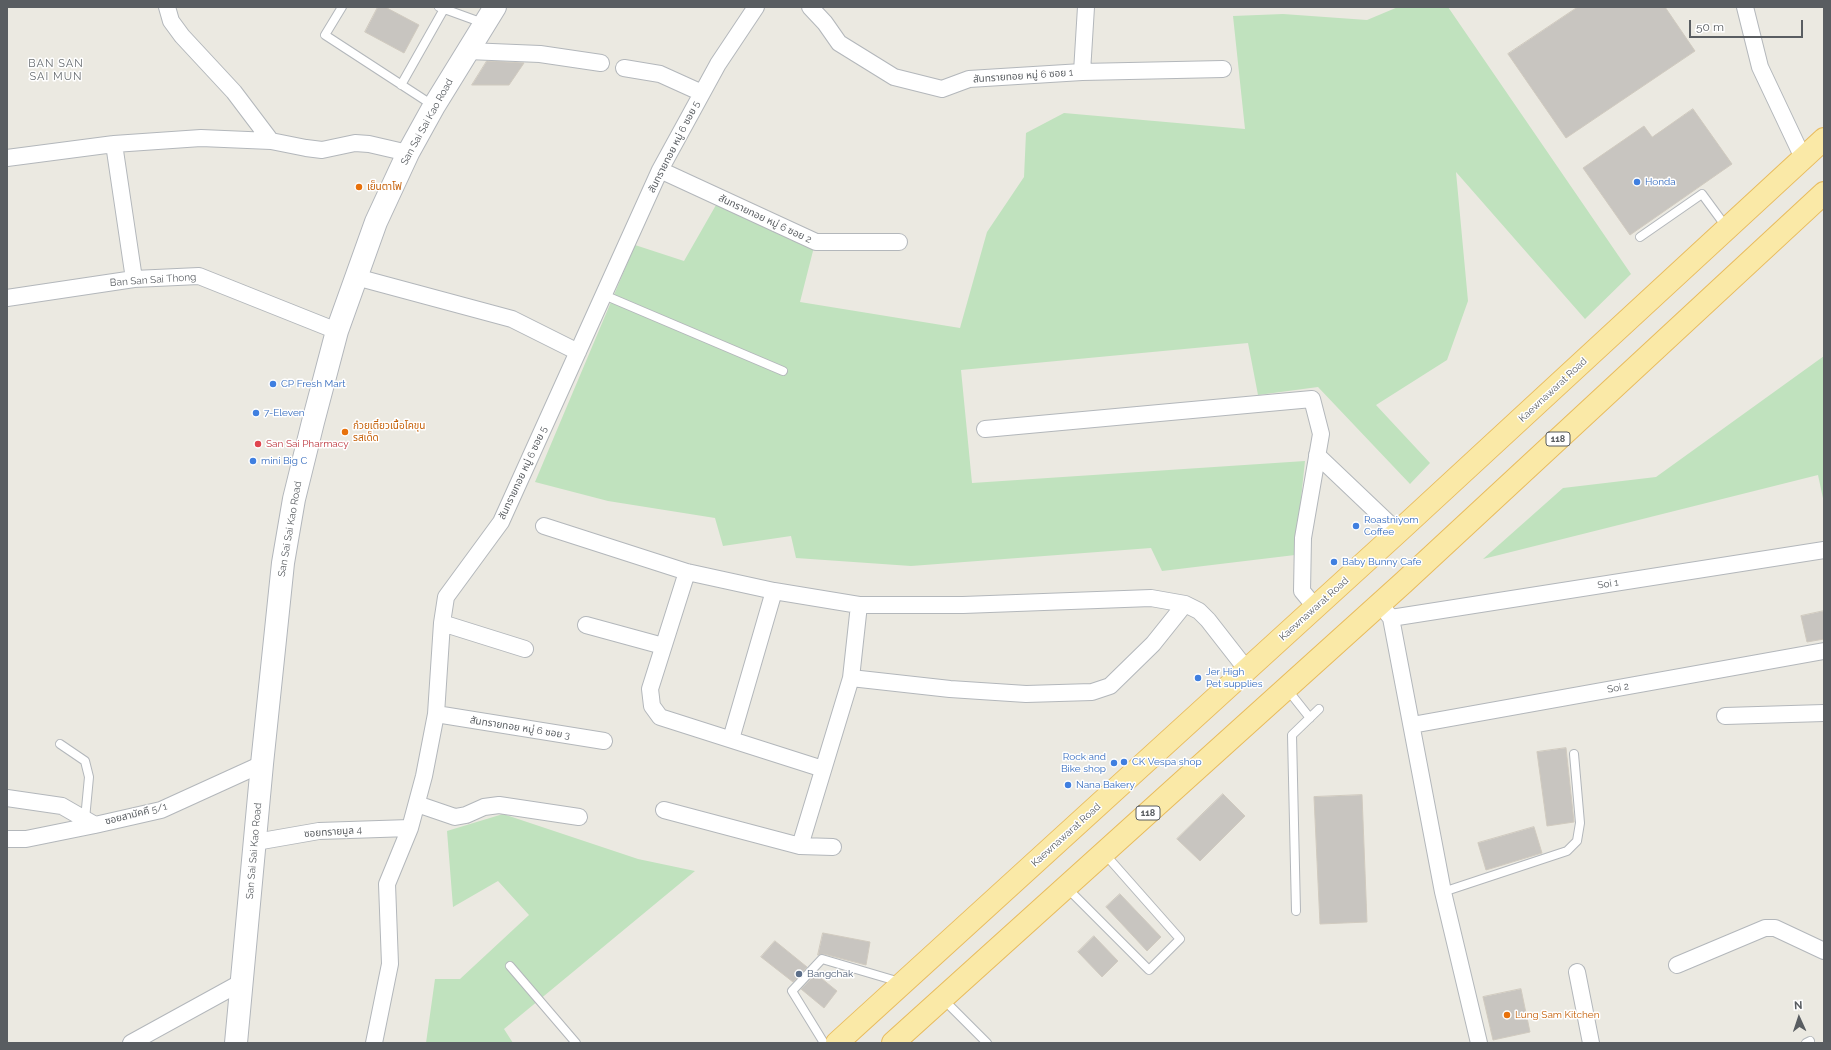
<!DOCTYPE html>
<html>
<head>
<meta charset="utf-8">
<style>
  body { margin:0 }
  #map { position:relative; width:1831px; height:1050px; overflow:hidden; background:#ebe9e1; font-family:Raleway,sans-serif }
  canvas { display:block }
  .frame { position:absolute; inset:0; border:8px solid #595d61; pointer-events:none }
  .north { position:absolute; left:1779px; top:998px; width:40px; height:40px; -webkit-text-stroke:3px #fff; paint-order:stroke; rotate:357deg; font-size:11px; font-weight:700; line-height:16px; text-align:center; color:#595d61 }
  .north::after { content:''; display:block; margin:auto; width:14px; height:18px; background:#595d61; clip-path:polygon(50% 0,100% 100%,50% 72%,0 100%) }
  .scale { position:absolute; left:1689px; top:20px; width:114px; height:18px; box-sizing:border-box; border:2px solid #595d61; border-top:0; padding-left:5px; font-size:12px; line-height:14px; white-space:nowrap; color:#595d61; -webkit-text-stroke:3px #fff; paint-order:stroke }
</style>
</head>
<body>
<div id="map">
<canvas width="1831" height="1050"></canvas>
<div class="frame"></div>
<div class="north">N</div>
<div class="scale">50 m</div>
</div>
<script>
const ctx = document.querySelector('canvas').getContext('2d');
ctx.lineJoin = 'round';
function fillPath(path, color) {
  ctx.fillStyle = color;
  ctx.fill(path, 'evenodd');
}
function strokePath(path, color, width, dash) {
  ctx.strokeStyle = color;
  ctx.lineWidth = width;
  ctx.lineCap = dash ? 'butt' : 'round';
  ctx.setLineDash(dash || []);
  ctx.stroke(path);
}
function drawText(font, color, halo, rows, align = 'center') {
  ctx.font = font + ' Raleway,"Noto Sans Thai",sans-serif';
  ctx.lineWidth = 3;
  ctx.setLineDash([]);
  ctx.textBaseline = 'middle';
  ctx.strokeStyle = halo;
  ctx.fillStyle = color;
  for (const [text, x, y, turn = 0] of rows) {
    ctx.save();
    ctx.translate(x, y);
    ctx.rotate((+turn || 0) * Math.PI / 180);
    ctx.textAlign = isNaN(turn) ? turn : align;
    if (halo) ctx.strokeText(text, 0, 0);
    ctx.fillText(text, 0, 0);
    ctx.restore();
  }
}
fillPath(new Path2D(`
  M1398,7H1448L1631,274L1585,319L1456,172L1468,301L1447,360L1376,405L1430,463L1410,484L1318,387L1258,395L1248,343L961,370L972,483L1305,461L1295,555L1162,571L1151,548L911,566L796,558L791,536L723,546L715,518L608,501L535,482L635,245L684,261L716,205L814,247L800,302L960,328L987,232L1024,177L1026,133L1064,113L1245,129L1233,16L1283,14L1367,20Z
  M1824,356V503L1818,475L1483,559L1563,488L1656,477Z
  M503,814L638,859L695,871L504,1029L513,1043H426L435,979H460L529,915L498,881L453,907L447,831Z`), '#c0e2be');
const building = new Path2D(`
  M378,7H385L419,25L404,53L365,32Z
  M1578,7H1665L1695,51L1566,138L1508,54Z
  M487,61L524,63L509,85H472Z
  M1693,109L1732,164L1630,235L1583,168L1644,126L1652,137Z
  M1824,611V639L1807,642L1801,616Z
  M1566,748L1574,822L1547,826L1537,752Z
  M1223,794L1245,816L1200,861L1177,839Z
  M1362,795L1367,922L1320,924L1314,797Z
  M1534,827L1542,853L1486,870L1478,843Z
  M1120,894L1161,937L1147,951L1106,907Z
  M823,933L870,942L866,965L824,954L818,955Z
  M1094,936L1118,961L1102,977L1078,952Z
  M775,941L807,967L793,982L761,957Z
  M816,974L837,991L824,1008L801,989Z
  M1521,989L1530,1032L1493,1040L1483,997Z`);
fillPath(building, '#c8c5c0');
strokePath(building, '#d0cabf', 1);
const lane = new Path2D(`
  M342,7L325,35L434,106
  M439,7L483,23
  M401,85L444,9
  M1640,237L1702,194L1727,228
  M604,295L783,371
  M1287,689L1310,718
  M60,744L85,761L89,777L85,819
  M1066,887L1149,970L1180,939L1104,853
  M1443,892L1567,851L1577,841L1580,823L1574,754
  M1296,911L1292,735L1319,709
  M510,966L576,1043
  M943,999L987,1043
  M824,1043L792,991L822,959L900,982
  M1806,1043L1810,1041`);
const street = new Path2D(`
  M167,7L171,21L182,36L234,92L271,141
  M810,7L825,23L839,43L894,77L942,89L969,79L1082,72L1086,7
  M1745,7L1760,67L1803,158
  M468,51L540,54L601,63
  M624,68L660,74L702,93
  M1082,72L1223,69
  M114,144L134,279
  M7,158L114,144L201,138L271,141L306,148L322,150L355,143L369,144L408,153
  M660,170L816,242H899
  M356,277L512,319L578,352
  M7,298L134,279L199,276L337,331
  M985,429L1312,399L1321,434L1303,538L1302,591L1316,608
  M1317,455L1398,532
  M544,526L687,572L774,591L859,605H963L1151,598L1185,604L1199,611L1208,620L1247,670
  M687,572L650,689L652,706L660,717L823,769
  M1380,604L1391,618L1443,892L1479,1043
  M1391,618L1824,550
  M442,623L525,649
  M586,625L663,646
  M851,678L950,689L1026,694L1092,692L1110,686L1153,644L1185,604
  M436,714L604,741
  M1725,716L1824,713
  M1412,725L1824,651
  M731,739L774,591
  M7,798L62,806L95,825L161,810L262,764
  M417,804L455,817L466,815L484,807L499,805L579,817
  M664,810L800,846L833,847
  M7,839H26L95,825
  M256,842L319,831L410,828
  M800,846L851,678L859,605
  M1677,965L1765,928H1775L1824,951
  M1577,972L1591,1043
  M131,1043L242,982
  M374,1043L390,964L387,884L410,828L424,776L436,714L442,623L446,597L501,522L660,170L718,64L756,7`);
const secondary = new Path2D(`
  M236,1043L262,764L283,563L294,499L313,422L337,331L376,222L408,153L434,106L495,7`);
const primary = new Path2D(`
  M837,1043L1398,532L1824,139
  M893,1043L1403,583L1824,193`);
strokePath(lane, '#b3b7bb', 10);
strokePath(street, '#b3b7bb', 18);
strokePath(secondary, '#b2b6bb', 24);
strokePath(primary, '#e8bb5d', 24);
strokePath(lane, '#fff', 8);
strokePath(street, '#fff', 16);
strokePath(secondary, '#fff', 22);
strokePath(primary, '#fae9a7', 22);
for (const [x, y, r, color] of [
  [1637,182,4,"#3f7fe0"],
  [359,187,4,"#e8710a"],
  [273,384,4,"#3f7fe0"],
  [256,413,4,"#3f7fe0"],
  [345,432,4,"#e8710a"],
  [258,444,4,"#e0444e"],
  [253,461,4,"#3f7fe0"],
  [1356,526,4,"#3f7fe0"],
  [1334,562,4,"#3f7fe0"],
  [1198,678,4,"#3f7fe0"],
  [1124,762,4,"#3f7fe0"],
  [1114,763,4,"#3f7fe0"],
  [1068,785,4,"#3f7fe0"],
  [799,974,4,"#5c6f8a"],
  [1507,1015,4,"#e8710a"]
]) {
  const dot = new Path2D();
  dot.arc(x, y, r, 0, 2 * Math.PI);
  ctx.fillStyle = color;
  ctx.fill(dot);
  strokePath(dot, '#fff', 1.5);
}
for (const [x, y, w] of [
  [1558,439,24],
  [1148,813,24]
]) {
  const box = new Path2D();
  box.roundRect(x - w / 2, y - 7, w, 14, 3);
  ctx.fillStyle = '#fff';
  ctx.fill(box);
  strokePath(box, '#595d61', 1);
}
drawText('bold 9px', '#595d61', null, [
  ["118",1558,439],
  ["118",1148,813]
]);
drawText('10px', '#595d61', '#fff', [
  ["สันทรายทอย หมู่ 6 ซอย 1",1023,76,-4],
  ["San Sai Sai Kao Road",427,122,-61],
  ["สันทรายทอย หมู่ 6 ซอย 5",674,147,-63],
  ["สันทรายทอย หมู่ 6 ซอย 2",765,219,25],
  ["Ban San Sai Thong",153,280,-4],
  ["Kaewnawarat Road",1553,390,-43],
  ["สันทรายทอย หมู่ 6 ซอย 5",523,473,-65],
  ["San Sai Sai Kao Road",290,529,-80],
  ["Soi 1",1608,584,-9],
  ["Kaewnawarat Road",1314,609,-42],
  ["Soi 2",1618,688,-10],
  ["สันทรายทอย หมู่ 6 ซอย 3",520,728,9],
  ["ซอยสามัคคี 5/1",136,814,-14],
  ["ซอยทรายมูล 4",333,832,-4],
  ["Kaewnawarat Road",1066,835,-42],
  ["San Sai Sai Kao Road",254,851,-85]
]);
drawText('10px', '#366cbe', '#fff', [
  ["Honda",1645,182],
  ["CP Fresh Mart",281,384],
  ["7-Eleven",264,413],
  ["mini Big C",261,461],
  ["Roastniyom",1364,520],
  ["Coffee",1364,532],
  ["Baby Bunny Cafe",1342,562],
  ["Jer High",1206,672],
  ["Pet supplies",1206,684],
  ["Rock and",1106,757,"right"],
  ["Bike shop",1106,769,"right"],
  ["CK Vespa shop",1132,762],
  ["Nana Bakery",1076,785]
], 'left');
drawText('10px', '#c56008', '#fff', [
  ["เย็นตาโฟ",367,187],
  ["ก๋วยเตี๋ยวเนื้อโคขุน",353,426],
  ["รสเด็ด",353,438],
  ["Lung Sam Kitchen",1515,1015]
], 'left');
drawText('10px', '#be3a42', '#fff', [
  ["San Sai Pharmacy",266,444]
], 'left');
drawText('10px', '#4e5e75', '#fff', [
  ["Bangchak",807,974]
], 'left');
ctx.letterSpacing = '1px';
drawText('11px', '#6a6f73', '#fff', [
  ["BAN SAN",56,64],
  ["SAI MUN",56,77]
]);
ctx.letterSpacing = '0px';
</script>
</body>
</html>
